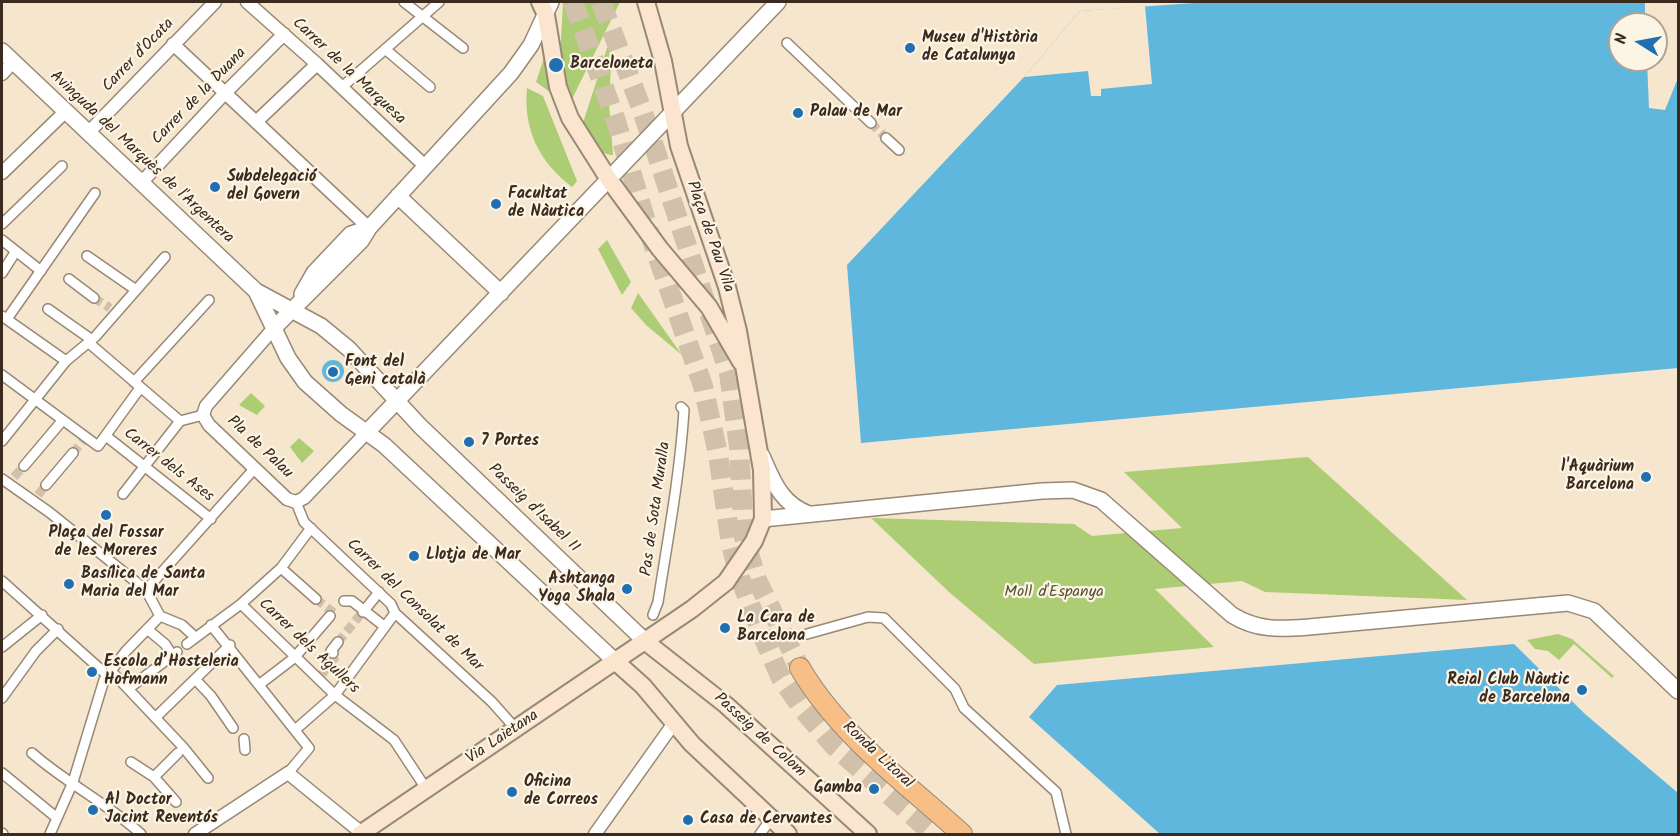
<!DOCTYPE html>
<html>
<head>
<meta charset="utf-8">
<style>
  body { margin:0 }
  #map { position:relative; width:1680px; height:836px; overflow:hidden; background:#f6e6cd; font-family:Kalam,sans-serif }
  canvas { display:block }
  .frame { position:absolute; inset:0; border:3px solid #3b2a1e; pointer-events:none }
  .north { position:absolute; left:1608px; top:12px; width:60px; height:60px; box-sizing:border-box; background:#fcf5e5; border:2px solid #afa495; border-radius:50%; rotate:281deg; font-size:16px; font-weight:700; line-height:24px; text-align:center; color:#3b2a1e }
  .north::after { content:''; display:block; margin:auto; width:21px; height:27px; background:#1f6fb2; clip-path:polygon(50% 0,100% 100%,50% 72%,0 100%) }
</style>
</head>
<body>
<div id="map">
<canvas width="1680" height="836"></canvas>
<div class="frame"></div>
<div class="north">N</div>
</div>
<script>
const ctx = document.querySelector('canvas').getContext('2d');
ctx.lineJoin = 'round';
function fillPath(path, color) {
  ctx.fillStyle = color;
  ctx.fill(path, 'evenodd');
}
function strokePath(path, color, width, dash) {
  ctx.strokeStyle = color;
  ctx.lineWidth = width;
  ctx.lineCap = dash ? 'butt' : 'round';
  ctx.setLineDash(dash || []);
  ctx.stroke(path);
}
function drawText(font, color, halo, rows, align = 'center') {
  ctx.font = font + ' Kalam,sans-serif';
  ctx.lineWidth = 4.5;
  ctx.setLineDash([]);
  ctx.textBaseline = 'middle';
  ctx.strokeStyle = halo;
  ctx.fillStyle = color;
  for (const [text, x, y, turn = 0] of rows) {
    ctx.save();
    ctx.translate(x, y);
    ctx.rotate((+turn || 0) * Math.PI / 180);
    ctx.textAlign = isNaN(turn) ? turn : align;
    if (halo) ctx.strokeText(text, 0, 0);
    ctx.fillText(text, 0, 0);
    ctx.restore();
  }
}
fillPath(new Path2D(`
  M563,2H620L571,101L560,60Z
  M612,44L609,104L613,155C595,154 591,139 582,126L607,48Z
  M547,49L554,95L536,82Z
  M527,88L543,96L577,181L572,187C539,162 523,129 527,88Z
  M607,240L631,282L622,295L598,249Z
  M638,293L682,355L646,325L631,308Z
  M251,393L265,406L257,415L239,405Z
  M299,438L314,451L302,463L290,447Z
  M1308,457L1467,600L1265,592L1242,581L1155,589L1214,647L1034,664L949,592L871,518L1074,524L1092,536L1182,528L1124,472Z
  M1558,634L1572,639L1614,676L1612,678L1574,644L1559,660L1548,651L1535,649L1527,640Z`), '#adcd74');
fillPath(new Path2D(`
  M1209,2H1645V24H1620V60H1647L1649,108L1665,110L1678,78V368L861,443L847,265L1024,77L1080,11Z
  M322 371a11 11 0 1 1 22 0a11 11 0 1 1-22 0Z
  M1514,644L1585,714L1678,793V834H1160L1029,717L1057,685Z`), '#60b7dd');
fillPath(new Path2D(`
  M1145,6L1152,84L1101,89V96H1091L1088,71L1024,77L1080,11Z`), '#f6e6cd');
strokePath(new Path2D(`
  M871,123L886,138
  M94,298L110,308
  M73,453L86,437
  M14,477L24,466
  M38,495L46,485
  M316,599L334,613
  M338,642L361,614
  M322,674L336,656L333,653`), '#d1c0aa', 9, [9, 4.5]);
strokePath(new Path2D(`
  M573,2L616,121L650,235L703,386L718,454L731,545L740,578L760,630L781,678L804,711L834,746L933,834
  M601,2L642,110L729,373L739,447L744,537L757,580L800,668`), '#d1c0aa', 20, [20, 10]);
const pedestrian = new Path2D(`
  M404,2L463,48
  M787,43L871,123
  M385,49L430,87
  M342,87L439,2
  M886,138L899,150
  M2,224L62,166
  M2,240L41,271
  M87,256L136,290
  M2,273L16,251
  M69,279L94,298
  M48,309L92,340
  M2,316L66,361
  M7,319L95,193
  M89,343L180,421L203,415
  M2,375L98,446L140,388
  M134,382L209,300
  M106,436L211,519
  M2,441L66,361L95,337L165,257
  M24,466L62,421
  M2,479L49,512L146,590L160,616L182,625L195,637
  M46,485L73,453
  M123,494L180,421
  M296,502L304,522L391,604L395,613L492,702L516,729
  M281,568L316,599
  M2,581L108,676
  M146,590L255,468
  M344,601H352L384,626
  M241,604L335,695L394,740L427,790
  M363,612L379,592
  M653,615L658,602C668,538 680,474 684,410L681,407
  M211,625L309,748L288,773
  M147,629L165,644L172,655
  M807,634L868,617L884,618L955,689L964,708L1056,792L1066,834
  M187,644L241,604L281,568L311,528
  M2,647L42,615
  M333,653L331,651L338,642
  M114,674L183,747L208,778
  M195,679L211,696L233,728
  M260,684L294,658L330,616
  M128,689L177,652
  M2,698L36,651L58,629
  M156,717L230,645
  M295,730L335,695L395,613
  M244,739L245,750
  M32,753C66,783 107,803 141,834
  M131,762L154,777
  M2,773L57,818
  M176,802L154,777L178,753
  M2,833L3,834
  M50,834L73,782L104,680L126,651L160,616
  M760,834L771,819`);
const minor = new Path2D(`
  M247,2L317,64L425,166
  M173,44L369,228
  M2,74L13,62
  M256,122L317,64
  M88,133L215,2
  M2,173L66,111
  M141,183L224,94L284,34
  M274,328L206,406L203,415L209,425L287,499L296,502L304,498L368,431
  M195,834L288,773L363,834
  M595,834L674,723`);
const tertiary = new Path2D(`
  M2,51L256,291L321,326L349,349L420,426L646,642
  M398,196L501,293
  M256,291L288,358L305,382L341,414L384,445L615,661
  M302,294L314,273L351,234L369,228
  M274,328L361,241L369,228L511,73L531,45L551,2
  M368,431L778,2
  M762,456C773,481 781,504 809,514
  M763,519L1042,491L1073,490L1101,500L1232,615C1258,631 1280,629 1309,627L1568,603L1594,611L1678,691`);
const secondary = new Path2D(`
  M540,2L546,15L558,87L570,118L608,178L660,249L709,307L741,362
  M646,642L726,705L868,834
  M615,661L643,686L692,744L788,834
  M360,834L692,609L726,582L754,541L763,519L762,470L738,331L727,287L679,146L663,61L646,2`);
const trunk = new Path2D(`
  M800,668C839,735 906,783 962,834`);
strokePath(pedestrian, '#988876', 12);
strokePath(minor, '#988876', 15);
strokePath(tertiary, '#988876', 18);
strokePath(secondary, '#988876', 20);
strokePath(trunk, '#988876', 22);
strokePath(pedestrian, '#fff', 9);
strokePath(minor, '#fff', 12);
strokePath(tertiary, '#fff', 15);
strokePath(secondary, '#fce5cf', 16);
strokePath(trunk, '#f7be87', 20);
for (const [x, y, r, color] of [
  [910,48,6,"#1f6fb2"],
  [556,65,8,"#1f6fb2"],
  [798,113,6,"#1f6fb2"],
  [215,187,6,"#1f6fb2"],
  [496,204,6,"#1f6fb2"],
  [333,372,6,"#1f6fb2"],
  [469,442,6,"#1f6fb2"],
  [1646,477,6,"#1f6fb2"],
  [106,515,6,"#1f6fb2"],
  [414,556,6,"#1f6fb2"],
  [69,584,6,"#1f6fb2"],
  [627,589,6,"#1f6fb2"],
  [725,628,6,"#1f6fb2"],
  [92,672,6,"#1f6fb2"],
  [1582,690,6,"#1f6fb2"],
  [874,789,6,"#1f6fb2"],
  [512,792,6,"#1f6fb2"],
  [93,810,6,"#1f6fb2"],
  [688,820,6,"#1f6fb2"]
]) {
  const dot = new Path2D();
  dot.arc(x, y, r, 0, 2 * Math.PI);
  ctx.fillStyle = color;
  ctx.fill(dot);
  strokePath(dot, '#fcf5e5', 2);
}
drawText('bold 16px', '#3b2a1e', '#fcf5e5', [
  ["Museu d'Història",922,39],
  ["de Catalunya",922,57],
  ["Barceloneta",570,65],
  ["Palau de Mar",810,113],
  ["Subdelegació",227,178],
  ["del Govern",227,196],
  ["Facultat",508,195],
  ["de Nàutica",508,213],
  ["Font del",345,363],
  ["Geni català",345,381],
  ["7 Portes",481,442],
  ["l'Aquàrium",1634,468,"right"],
  ["Barcelona",1634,486,"right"],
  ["Plaça del Fossar",106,534,"center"],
  ["de les Moreres",106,552,"center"],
  ["Llotja de Mar",426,556],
  ["Basílica de Santa",81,575],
  ["Maria del Mar",81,593],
  ["Ashtanga",615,580,"right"],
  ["Yoga Shala",615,598,"right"],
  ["La Cara de",737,619],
  ["Barcelona",737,637],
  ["Escola d’Hosteleria",104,663],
  ["Hofmann",104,681],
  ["Reial Club Nàutic",1570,681,"right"],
  ["de Barcelona",1570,699,"right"],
  ["Oficina",524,783],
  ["de Correos",524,801],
  ["Gamba",862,789,"right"],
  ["Al Doctor",105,801],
  ["Jacint Reventós",105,819],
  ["Casa de Cervantes",700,820]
], 'left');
drawText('16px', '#3b2a1e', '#fcf5e5', [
  ["Carrer d'Ocata",139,56,-46],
  ["Carrer de la Marquesa",348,72,43],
  ["Carrer de la Duana",200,97,-46],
  ["Avinguda del Marquès de l'Argentera",141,158,43],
  ["Plaça de Pau Vila",709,237,71],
  ["Pla de Palau",259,448,43],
  ["Carrer dels Ases",168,466,38],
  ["Passeig d'Isabel II",533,509,44],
  ["Pas de Sota Muralla",657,509,-82],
  ["Carrer del Consolat de Mar",414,606,44],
  ["Carrer dels Agullers",308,647,43],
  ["Passeig de Colom",759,736,42],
  ["Via Laietana",503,738,-34],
  ["Ronda Litoral",877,756,43]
]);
drawText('16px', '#585334', '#fcf5e5', [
  ["Moll d'Espanya",1054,593]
]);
</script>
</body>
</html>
